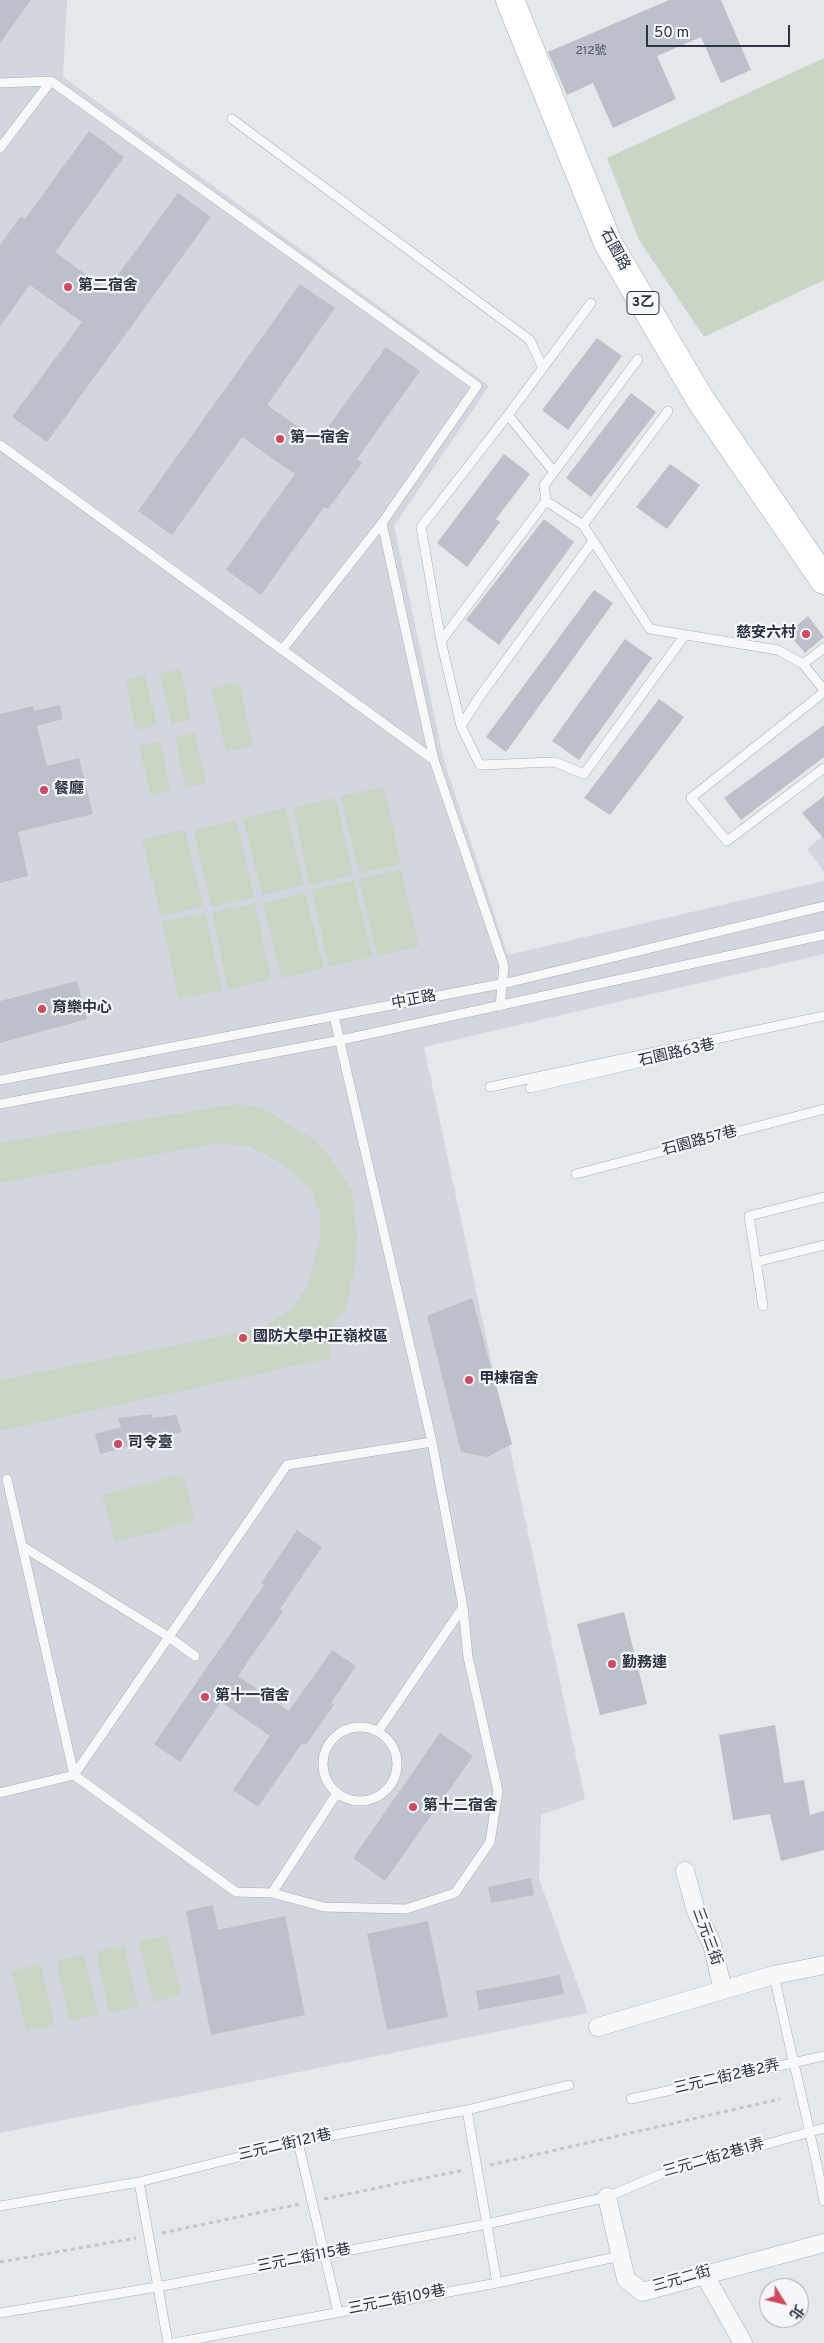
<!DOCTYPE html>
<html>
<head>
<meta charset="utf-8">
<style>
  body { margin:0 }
  #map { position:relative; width:824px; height:2343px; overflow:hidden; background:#e4e7ec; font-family:Overpass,"Noto Sans TC",sans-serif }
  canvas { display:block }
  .north { position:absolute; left:759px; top:2278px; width:50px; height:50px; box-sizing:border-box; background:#f4f6f9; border:1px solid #a4a8b1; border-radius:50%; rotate:126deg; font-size:14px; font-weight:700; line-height:20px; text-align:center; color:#2b3445 }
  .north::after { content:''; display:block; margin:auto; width:18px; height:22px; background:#d1495b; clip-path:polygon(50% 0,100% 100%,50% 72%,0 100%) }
  .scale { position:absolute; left:646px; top:25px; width:144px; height:22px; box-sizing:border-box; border:2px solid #2b3445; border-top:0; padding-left:6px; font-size:15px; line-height:18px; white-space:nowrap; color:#2b3445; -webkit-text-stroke:4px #f4f6f9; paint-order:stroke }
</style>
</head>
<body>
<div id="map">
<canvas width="824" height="2343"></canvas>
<div class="north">北</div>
<div class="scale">50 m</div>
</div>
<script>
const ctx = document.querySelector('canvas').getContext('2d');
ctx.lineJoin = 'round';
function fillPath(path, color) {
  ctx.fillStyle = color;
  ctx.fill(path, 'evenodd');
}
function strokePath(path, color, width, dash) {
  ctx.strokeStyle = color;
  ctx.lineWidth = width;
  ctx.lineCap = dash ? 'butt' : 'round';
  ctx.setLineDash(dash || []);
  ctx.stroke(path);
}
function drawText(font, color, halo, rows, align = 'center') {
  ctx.font = font + ' Overpass,"Noto Sans TC",sans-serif';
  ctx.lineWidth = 4.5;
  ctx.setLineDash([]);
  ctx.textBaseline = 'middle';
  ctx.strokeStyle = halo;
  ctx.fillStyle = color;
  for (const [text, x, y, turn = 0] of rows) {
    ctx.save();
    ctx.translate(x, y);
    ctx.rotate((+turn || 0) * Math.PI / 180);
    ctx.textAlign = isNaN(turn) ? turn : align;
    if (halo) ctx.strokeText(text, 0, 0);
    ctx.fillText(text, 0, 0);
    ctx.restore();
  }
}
fillPath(new Path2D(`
  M0,0H67L63,77L489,386L394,526L444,761L508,955L824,881V954L424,1047L585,1799L541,1815L539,1879L588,2013L0,2133Z
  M824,835V872L807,849Z`), '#d2d6de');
fillPath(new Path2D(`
  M824,58V280L704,337L639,240L607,158Z
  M180,669L191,719L171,724L160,674Z
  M145,675L157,725L136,730L125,680Z
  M239,682L253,745L226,752L212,689Z
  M195,733L206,783L186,788L175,738Z
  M160,741L171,791L151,796L139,746Z
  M384,787L401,864L359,873L341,796Z
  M336,798L353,875L310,885L293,808Z
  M285,808L304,885L262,895L243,819Z
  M236,820L254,897L211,907L194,830Z
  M185,829L203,906L161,916L142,840Z
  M401,869L419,946L377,956L359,879Z
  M354,880L372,957L329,967L312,890Z
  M305,892L324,968L282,979L263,903Z
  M255,903L271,979L228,989L212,912Z
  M205,913L222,990L179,999L162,922Z
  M236,1104L260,1107L314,1139L335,1164L352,1190L357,1238L355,1265L346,1310L336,1320L328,1334L330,1358L0,1431V1380L263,1328L295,1305L308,1284L320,1239V1212L310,1187L276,1160L250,1147L218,1143L0,1183V1143Z
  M183,1474L195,1521L115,1542L102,1495Z
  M167,1935L181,1995L153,2002L139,1941Z
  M124,1945L138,2006L109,2013L96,1952Z
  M84,1954L98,2015L70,2021L56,1961Z
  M41,1964L54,2025L26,2031L12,1971Z`), '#c9d6c5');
fillPath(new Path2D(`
  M0,0H31L0,43Z
  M669,0H721L751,70L721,83L701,37L657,56L676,99L613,128L593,83L567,95L548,52Z
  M89,131L124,157L55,252L107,290L178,193L211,217L47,442L12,417L82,322L30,285L0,326V245L21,216L25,219Z
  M300,284L335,308L267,405L318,441L386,347L420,371L357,459L362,463L328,509L324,507L261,595L226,570L295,474L242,437L172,535L138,511Z
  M597,338L622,356L568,430L542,410Z
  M631,393L656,412L591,497L566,478Z
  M504,454L530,474L496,519L500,522L467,567L437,543Z
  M670,464L700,485L667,529L636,507Z
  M544,519L574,542L499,645L466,620Z
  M594,590L613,603L506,752L486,737Z
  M808,616L824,637L805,653L788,633Z
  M625,639L652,658L579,760L552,741Z
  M659,699L684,717L610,815L584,798Z
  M60,705L63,719L37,726L47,766L79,758L93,814L18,832L28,876L0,883V714L33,706L34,711Z
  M824,725V757L741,820L724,798Z
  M824,796V839L802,813Z
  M77,981L87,1019L0,1043V1001Z
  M472,1298L512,1444L487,1457L461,1452L427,1316Z
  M152,1414V1418L176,1415L182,1432L100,1454L95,1434L121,1427L118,1418Z
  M297,1530L322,1547L280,1609L283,1611L238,1676L289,1711L332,1650L356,1666L331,1703L334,1705L306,1745L302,1743L258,1807L233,1790L270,1736L221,1702L180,1762L154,1744L264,1585L261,1583Z
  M624,1612L647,1704L600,1715L577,1624Z
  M775,1725L784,1783L804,1780L810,1815L824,1811V1850L781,1861L770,1814L733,1820L719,1735Z
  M440,1733L473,1756L385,1881L353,1858Z
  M531,1878L534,1895L491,1903L488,1887Z
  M213,1905L218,1930L285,1916L305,2015L211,2035L186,1911Z
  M428,1921L448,2017L387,2030L367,1934Z
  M560,1975L564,1994L479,2010L476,1991Z`), '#bbc0ca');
const service = new Path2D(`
  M0,83L51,81
  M232,119L530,340L542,366
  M0,148L51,81L477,386L382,523L434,760
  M668,411L583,525L650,629L778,650L803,664L824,648
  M508,415L591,303
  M0,445L434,760L504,966L500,1006
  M554,472L638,359
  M546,501L583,525
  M593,541L480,696L461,726L480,765L555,762L584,774L685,635
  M441,641L546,501L544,485L554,472L508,415L421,527L441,641L461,726
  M282,650L382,523
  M803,664L824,690
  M824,692L691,798L727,841L824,768
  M0,1080L511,982L824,906
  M490,1087L824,1016
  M530,1088L703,1048
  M0,1104L341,1040L824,935
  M576,1174L824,1109
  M756,1262L824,1245
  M763,1306L749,1216L824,1197
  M7,1479L74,1775L287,1465L432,1442
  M22,1546L169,1637L195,1656
  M323 1764a37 37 0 1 1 74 0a37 37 0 1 1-74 0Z
  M379,1730L463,1607
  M0,1793L74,1775L236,1892L272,1893L324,1907L406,1909L455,1893L490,1842L498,1791L468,1657L463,1607L432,1442L334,1016
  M272,1893L337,1793
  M774,1975C790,2051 810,2125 824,2201
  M631,2099L824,2056
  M467,2110L497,2283
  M298,2142L338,2312
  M139,2182L168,2343
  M0,2206L139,2182L298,2142L467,2110L569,2085
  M0,2313L157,2287L487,2224L607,2197L661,2174L824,2128
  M174,2343L497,2283L620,2256`);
const minor = new Path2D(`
  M685,1871L696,1911L712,1944L723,1990L774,1975L824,1965
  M598,2027L723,1990
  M607,2197L626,2279L642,2292L824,2243
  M704,2274L743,2343`);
const primary = new Path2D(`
  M510,0L608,243L700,399L824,580`);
strokePath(service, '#a9aeb7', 10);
strokePath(minor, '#a9aeb7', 19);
strokePath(primary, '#a3abb8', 29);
strokePath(new Path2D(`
  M490,2165L780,2099
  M324,2199L464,2170
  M162,2233L300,2204
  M0,2262L136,2238`), '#c2c5cb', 3, [4, 4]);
strokePath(service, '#f7f8fa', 9);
strokePath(minor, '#f7f8fa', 18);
strokePath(primary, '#fff', 28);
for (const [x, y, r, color] of [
  [68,287,5,"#d1495b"],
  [280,439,5,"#d1495b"],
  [806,634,5,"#d1495b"],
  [44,790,5,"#d1495b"],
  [42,1009,5,"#d1495b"],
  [243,1338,5,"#d1495b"],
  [469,1380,5,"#d1495b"],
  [118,1444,5,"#d1495b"],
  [612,1664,5,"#d1495b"],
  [205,1697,5,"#d1495b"],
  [413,1807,5,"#d1495b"]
]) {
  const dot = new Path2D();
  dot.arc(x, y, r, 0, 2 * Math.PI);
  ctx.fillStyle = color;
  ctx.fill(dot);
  strokePath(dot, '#f4f6f9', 2);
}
drawText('12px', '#4f5766', null, [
  ["212號",591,52]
]);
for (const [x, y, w] of [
  [643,303,32]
]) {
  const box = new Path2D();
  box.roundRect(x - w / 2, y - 11.5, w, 23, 4);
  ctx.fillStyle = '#f4f6f9';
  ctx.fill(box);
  strokePath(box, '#2b3445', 1);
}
drawText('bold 14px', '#2b3445', null, [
  ["3乙",643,303]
]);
drawText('15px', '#2b3445', '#f4f6f9', [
  ["石園路",614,250,62],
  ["中正路",414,1001,-11],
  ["石園路63巷",677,1054,-13],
  ["石園路57巷",700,1142,-15],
  ["三元三街",706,1937,70],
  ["三元二街2巷2弄",727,2078,-13],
  ["三元二街121巷",285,2146,-13],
  ["三元二街2巷1弄",714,2159,-16],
  ["三元二街115巷",304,2259,-11],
  ["三元二街",682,2280,-16],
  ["三元二街109巷",397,2301,-11]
]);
drawText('bold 15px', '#2b3445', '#f4f6f9', [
  ["第二宿舍",78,287],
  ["第一宿舍",290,439],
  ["慈安六村",796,634,"right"],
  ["餐廳",54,790],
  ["育樂中心",52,1009],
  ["國防大學中正嶺校區",253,1338],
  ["甲棟宿舍",479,1380],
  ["司令臺",128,1444],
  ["勤務連",622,1664],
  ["第十一宿舍",215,1697],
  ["第十二宿舍",423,1807]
], 'left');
</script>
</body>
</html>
